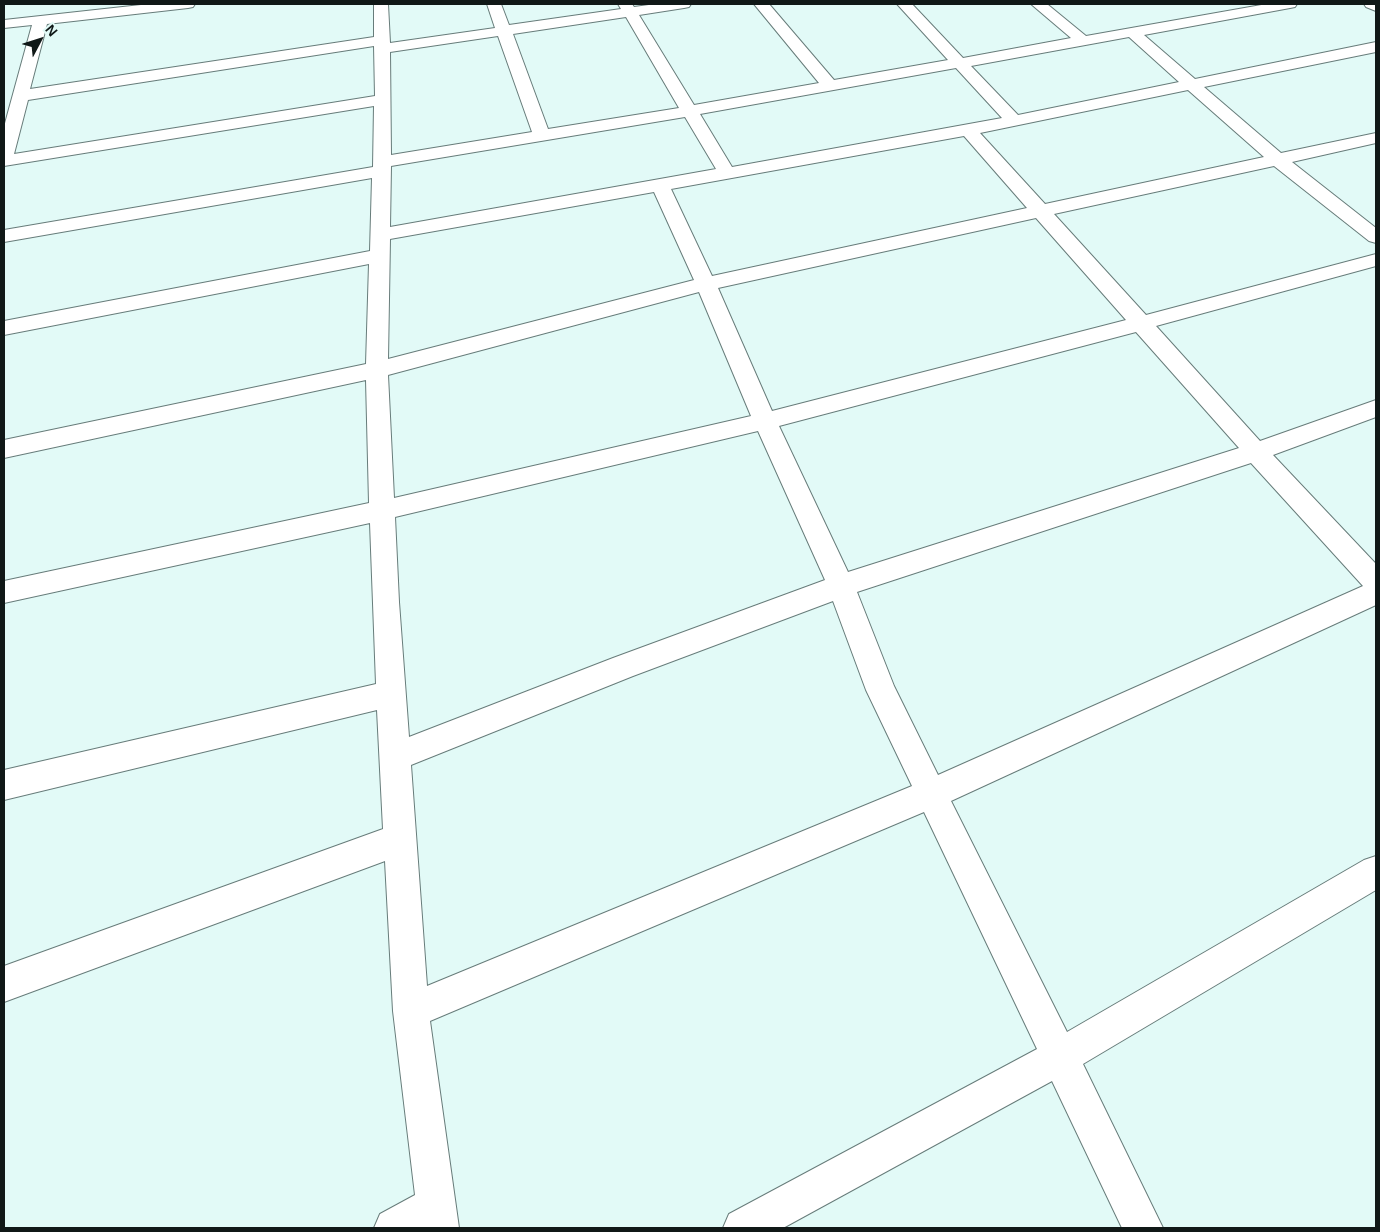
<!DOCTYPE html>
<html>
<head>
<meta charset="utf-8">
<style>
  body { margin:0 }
  #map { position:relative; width:1380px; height:1232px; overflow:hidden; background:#e2faf7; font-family:Arial,sans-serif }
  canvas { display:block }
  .frame { position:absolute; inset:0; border:5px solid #101817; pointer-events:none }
  .north { position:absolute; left:15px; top:15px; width:50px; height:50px; -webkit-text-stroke:4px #e2faf7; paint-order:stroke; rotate:50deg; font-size:14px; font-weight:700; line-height:20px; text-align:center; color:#101817 }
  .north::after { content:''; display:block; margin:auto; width:18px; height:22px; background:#101817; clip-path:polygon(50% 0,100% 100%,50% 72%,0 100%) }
</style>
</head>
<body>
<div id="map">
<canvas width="1380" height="1232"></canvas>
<div class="frame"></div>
<div class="north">N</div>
</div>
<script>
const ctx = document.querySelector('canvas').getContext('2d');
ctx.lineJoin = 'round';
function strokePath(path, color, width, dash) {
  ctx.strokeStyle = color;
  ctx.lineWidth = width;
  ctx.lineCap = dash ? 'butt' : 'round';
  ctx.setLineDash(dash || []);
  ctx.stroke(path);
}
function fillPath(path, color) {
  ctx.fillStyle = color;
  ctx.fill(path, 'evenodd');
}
const street = new Path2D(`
  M150,4H195L193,7L188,8L47,24L30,89L374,37V4H388L390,43L495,28L487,4H501L509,25L621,9L618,4H632L634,7L656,4H691L689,7L684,8L639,15L694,105L819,83L754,4H769L834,80L948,60L897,4H912L963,58L1071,38L1031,4H1047L1086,36L1267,4H1297L1295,7L1290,8L1144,35L1195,79L1376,42V52L1204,87L1281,153L1376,133V143L1292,162L1376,228V243L1369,241L1274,166L1054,214L1146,315L1376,254V266L1156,326L1260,441L1376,400V417L1273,455L1376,564V605L951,801L1067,1032L1364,860L1376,856V890L1083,1064L1163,1228H1122L1052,1081L783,1228H723L729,1214L1037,1049L924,812L430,1021L459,1228H374L380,1214L415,1195L393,1011L385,861L4,1002V966L383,829L377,710L4,800V770L376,684L370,523L4,603V581L369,503L366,380L4,458V440L366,364L369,264L4,335V321L370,251L372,178L4,242V230L373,167L374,106L4,166V127L32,25L4,28V20ZM626,17L679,108L548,129L513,34ZM498,36L532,132L391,155L390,52ZM1129,37L1179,82L1018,115L971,66ZM374,46L375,96L14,154L28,100ZM956,68L1002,118L732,167L700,114ZM1188,90L1264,157L1045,204L980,133ZM685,117L716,169L390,227L391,166ZM964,136L1027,208L712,276L671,189ZM654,192L694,280L388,359L390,239ZM1036,218L1126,320L772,411L718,288ZM699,292L751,416L394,498L388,375ZM1136,332L1239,448L848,572L779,426ZM758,431L825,580L613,658L409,737L399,602L395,517ZM1251,463L1363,586L938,775L894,686L857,592ZM833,601L866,690L912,786L427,986L411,765L633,676Z
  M1364,4H1376V11L1366,7Z`);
strokePath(street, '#677c7a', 2);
fillPath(street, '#fff');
</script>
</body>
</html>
